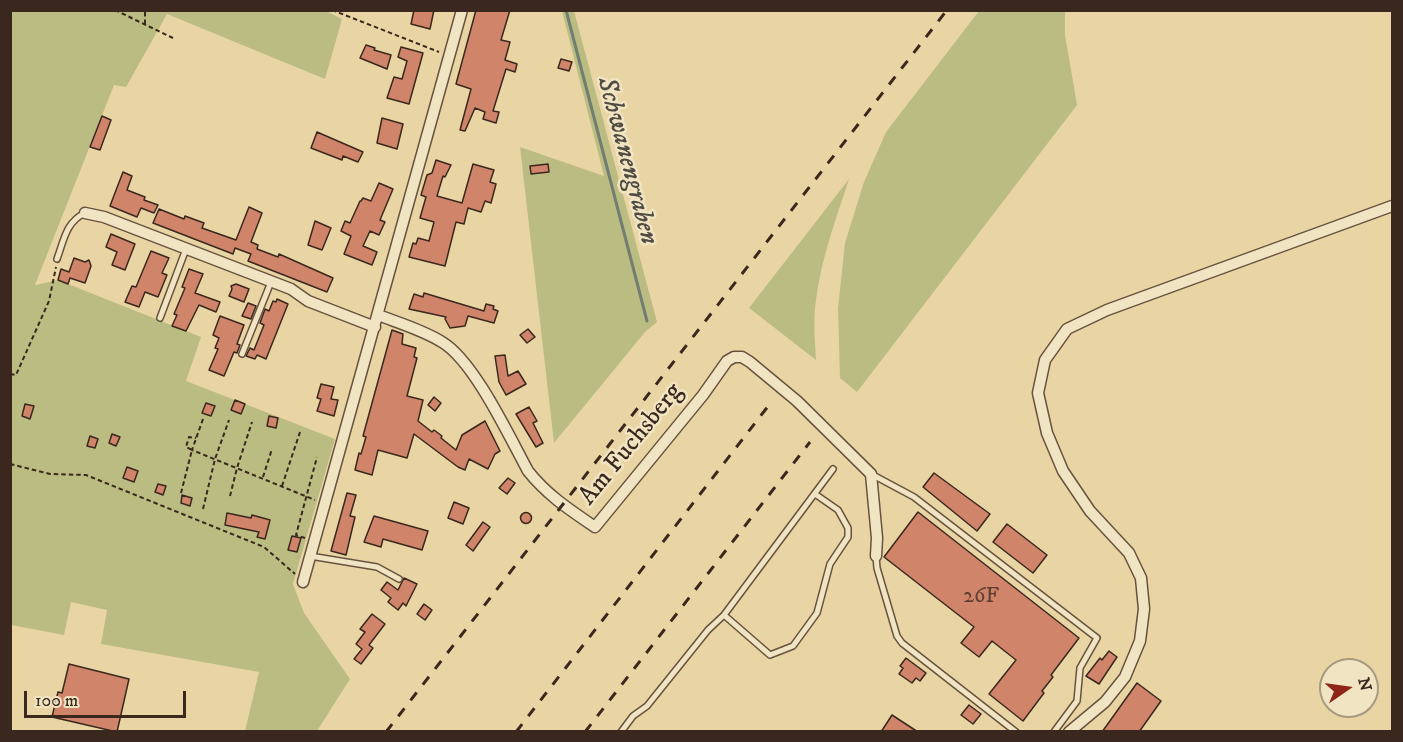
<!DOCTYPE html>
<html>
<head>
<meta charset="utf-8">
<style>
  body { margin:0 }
  #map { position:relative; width:1403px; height:742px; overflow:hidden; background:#e9d5a3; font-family:"IM FELL DW Pica",serif }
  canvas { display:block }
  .frame { position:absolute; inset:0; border:12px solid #3a281e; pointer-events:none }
  .north { position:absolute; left:1319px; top:658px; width:60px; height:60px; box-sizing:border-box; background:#f1e4c3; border:2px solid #a89981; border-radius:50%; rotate:77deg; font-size:16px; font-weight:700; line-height:24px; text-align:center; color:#3a281e }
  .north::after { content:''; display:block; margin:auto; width:21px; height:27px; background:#8f2418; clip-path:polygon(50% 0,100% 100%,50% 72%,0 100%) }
  .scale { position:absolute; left:24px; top:691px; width:162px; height:27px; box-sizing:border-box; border:3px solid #3a281e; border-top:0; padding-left:8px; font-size:18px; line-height:21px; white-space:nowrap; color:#3a281e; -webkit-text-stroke:4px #f1e4c3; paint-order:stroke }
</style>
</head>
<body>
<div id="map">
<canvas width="1403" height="742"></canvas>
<div class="frame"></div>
<div class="north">N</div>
<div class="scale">100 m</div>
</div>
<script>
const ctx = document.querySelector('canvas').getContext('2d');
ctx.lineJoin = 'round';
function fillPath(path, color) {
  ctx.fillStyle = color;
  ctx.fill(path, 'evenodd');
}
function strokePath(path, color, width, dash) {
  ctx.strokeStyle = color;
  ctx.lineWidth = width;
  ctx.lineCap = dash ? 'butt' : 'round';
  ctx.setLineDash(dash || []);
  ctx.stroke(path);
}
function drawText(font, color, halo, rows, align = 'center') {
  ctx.font = font + ' "IM FELL DW Pica",serif';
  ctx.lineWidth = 5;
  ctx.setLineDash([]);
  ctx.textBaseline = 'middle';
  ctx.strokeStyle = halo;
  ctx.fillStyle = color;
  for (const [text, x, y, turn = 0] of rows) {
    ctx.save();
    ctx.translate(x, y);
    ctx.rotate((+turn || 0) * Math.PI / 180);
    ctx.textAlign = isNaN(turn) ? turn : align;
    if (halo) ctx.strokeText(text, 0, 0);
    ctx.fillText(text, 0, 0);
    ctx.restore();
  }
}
fillPath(new Path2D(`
  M324,10L342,19L325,79L167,14L126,87L114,85L35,285L58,280L201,337L186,381L335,439L293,584L304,613L350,679L317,731H245L259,672L101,644L107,610L71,602L64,635L11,625L10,11Z
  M562,11H574L657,322L645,332L554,443L520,147L604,176Z
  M979,11H1065V35L1077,105L857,392L840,378L838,308L845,243L864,182L886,132Z
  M849,179C836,219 821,259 816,300C813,320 815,340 816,360L749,308Z`), '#bbbc82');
strokePath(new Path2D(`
  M566,10L647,321`), '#727e72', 3);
const building = new Path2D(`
  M414,10H434L430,29L411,24Z
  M476,10H510L501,40L510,42L505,60L517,64L515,72L506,69L493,111L499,112L496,123L483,119L485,112L475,108L465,131L460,130L471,89L456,84Z
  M366,45L375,48L374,50L391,55L387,69L360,58Z
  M401,47L423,53L409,104L387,98L394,77L402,79L407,61L398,57Z
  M561,59L572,62L569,71L558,68Z
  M102,116L111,120L100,150L90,147Z
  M382,118L403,124L397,149L377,143Z
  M317,132L363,152L358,162L343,156L342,160L311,148Z
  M436,160L451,165L445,177L443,176L437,196L462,203L473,164L494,170L490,182L496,184L491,203L485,201L481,212L468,208L464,224L456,222L445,266L409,257L413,243L416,244L418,238L429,241L434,222L420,218L426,197L421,195L427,175L432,173Z
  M548,164L549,172L531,174L530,166Z
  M123,172L132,176L127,190L145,197L144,200L158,205L154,213L141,208L137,217L110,206Z
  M379,183L393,189L380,220L385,222L379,235L370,231L363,246L377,252L372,265L344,254L351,236L341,231L345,221L350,223L360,201H361L363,198L371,201Z
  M249,207L262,213L251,242L258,245L257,249L278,257L279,254L333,278L327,292L248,261L251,254L235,248L233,254L153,223L159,209L184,219L185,216L204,223L202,228L236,240Z
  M315,221L331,228L322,250L308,245Z
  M111,234L135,244L125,270L112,265L117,252L106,247Z
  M151,251L169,258L162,273L167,275L158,297L145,292L139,307L125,302L132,286L136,287Z
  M74,258L85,262L89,260L91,266L85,283L70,278L68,284L58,280L61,269L69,272Z
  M189,269L203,274L195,293L220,302L216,312L199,305L186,331L172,326L177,315L174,314L185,288L182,287Z
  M236,284L249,289L244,302L229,296L232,289L231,286Z
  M424,293L484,311L486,304L494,306L493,309L498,311L494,323L468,316L465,326L450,328L445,319L446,317L409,309L414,294L423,297Z
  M277,299L288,304L266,359L257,355L255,359L246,356L250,348L254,350L264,325L260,323L265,309L269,311L273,301L276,302Z
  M248,303L256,306L251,319L242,316Z
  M220,316L244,325L237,344L240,345L237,353L234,352L224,376L209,370L218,349L215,348L219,338L213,335Z
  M528,329L535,337L527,343L520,335Z
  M392,330L403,334L402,344L416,348L414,357L417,358L407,396L423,400L418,421L432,432L434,430L442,436L441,438L456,450L462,435L485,421L500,451L495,454L488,469L469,459L465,470L458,467L414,434L407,458L378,450L372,475L355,470L359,453L361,454L366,437L363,436Z
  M505,355L508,376L518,371L526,384L506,395L499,382L495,356Z
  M321,384L334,387L331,399L338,400L334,416L317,411L321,399L317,398Z
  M434,397L441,403L435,411L428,405Z
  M235,400L245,404L241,414L231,410Z
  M206,403L215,406L211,416L202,413Z
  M25,404L34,406L30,419L22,416Z
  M529,407L537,421L533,423L543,443L536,447L516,414Z
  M269,416L278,418L276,428L267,426Z
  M112,434L120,437L116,446L109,443Z
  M90,436L98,439L95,448L87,446Z
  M127,467L138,471L134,482L123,478Z
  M934,473L990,514L977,531L923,487Z
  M508,478L515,483L507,494L499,488Z
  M158,484L166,486L163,495L155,492Z
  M347,493L356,495L350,516L355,517L346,555L331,551Z
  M182,495L192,498L190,506L181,503Z
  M454,502L469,508L463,524L448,518Z
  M918,512L1079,638L1051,675L1053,677L1042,691L1044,693L1023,721L989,694L1016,660L992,641L979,657L961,643L974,627L884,557Z
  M520.5 518a5.5 5.5 0 1 1 11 0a5.5 5.5 0 1 1-11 0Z
  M227,513L251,518L252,515L270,520L265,539L257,537L259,532L225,525Z
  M374,516L428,531L422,550L383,539L381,547L364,542Z
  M483,522L490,527L473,551L466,545Z
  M1007,524L1047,555L1033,573L993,542Z
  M292,536L301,538L297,552L288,550Z
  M404,578L417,584L406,606L403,603L398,610L388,602L391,598L381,590L387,582L398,590Z
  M424,604L432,610L425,620L417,614Z
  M372,614L385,624L369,645L373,648L361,664L354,659L362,649L356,644L365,632L360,629Z
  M1109,651L1117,657L1099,684L1086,676L1100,658L1102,660Z
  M906,658L926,673L920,681L916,678L912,683L899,674L903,668L900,666Z
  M69,664L129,679L117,732L52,717L58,692L62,693Z
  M1137,683L1161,701L1139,732H1102Z
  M969,705L981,714L973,724L961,715Z
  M892,715L918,732H881Z`);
fillPath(building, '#d0846a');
strokePath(building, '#3a281e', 1.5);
const service = new Path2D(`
  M57,259C64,240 66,222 85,213
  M160,318L186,249
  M242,354L271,282
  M871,474L914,497L1097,638L1080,668L1077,701L1054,732
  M310,556L377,567L399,579
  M876,556L877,568L897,636L902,643L1016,732
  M724,615L770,655L793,646L817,613L830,564L848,537V528L838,510L815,494
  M621,732L633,716L647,706L708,630L724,615L833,469`);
const minor = new Path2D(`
  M85,213L104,217L291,289L308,301L375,327
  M378,315C399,323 423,330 442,342C474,361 509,436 528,471C547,495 570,510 595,527L703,395L727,361L734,357H742L750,362L797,401L871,474L877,538L876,556
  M303,582L462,10
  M1069,732L1105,702L1125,677L1140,641L1144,609L1141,578L1129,553L1090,511L1063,471L1047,433L1038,393L1045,360L1067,329L1107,310L1392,206`);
strokePath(service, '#66533f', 8);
strokePath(minor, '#66533f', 13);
strokePath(new Path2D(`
  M115,10L173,38
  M332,10L439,52
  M145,24V10
  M10,374L16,375L49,301L56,267
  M203,419L192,450L315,500
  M10,464L50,474L86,475L264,547L295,574
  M263,477L272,449
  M282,486L300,432
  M181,493L192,450L186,447L189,437L196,438
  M230,496L237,468L252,422
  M203,509L215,459L229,420
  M305,538L296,535L317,457`), '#3a281e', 2, [4.5, 3]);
strokePath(service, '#f1e4c3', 5);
strokePath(minor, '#f1e4c3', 10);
strokePath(new Path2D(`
  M386,732L947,10
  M516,732L769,405
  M585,732L810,442`), '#3a281e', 3, [10, 10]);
drawText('22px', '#603f31', null, [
  ["26F",981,597]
]);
drawText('26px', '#3a281e', '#f1e4c3', [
  ["Am Fuchsberg",632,445,-51]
]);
drawText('italic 27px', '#514c41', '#f1e4c3', [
  ["Schwanengraben",626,161,75]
]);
</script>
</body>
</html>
